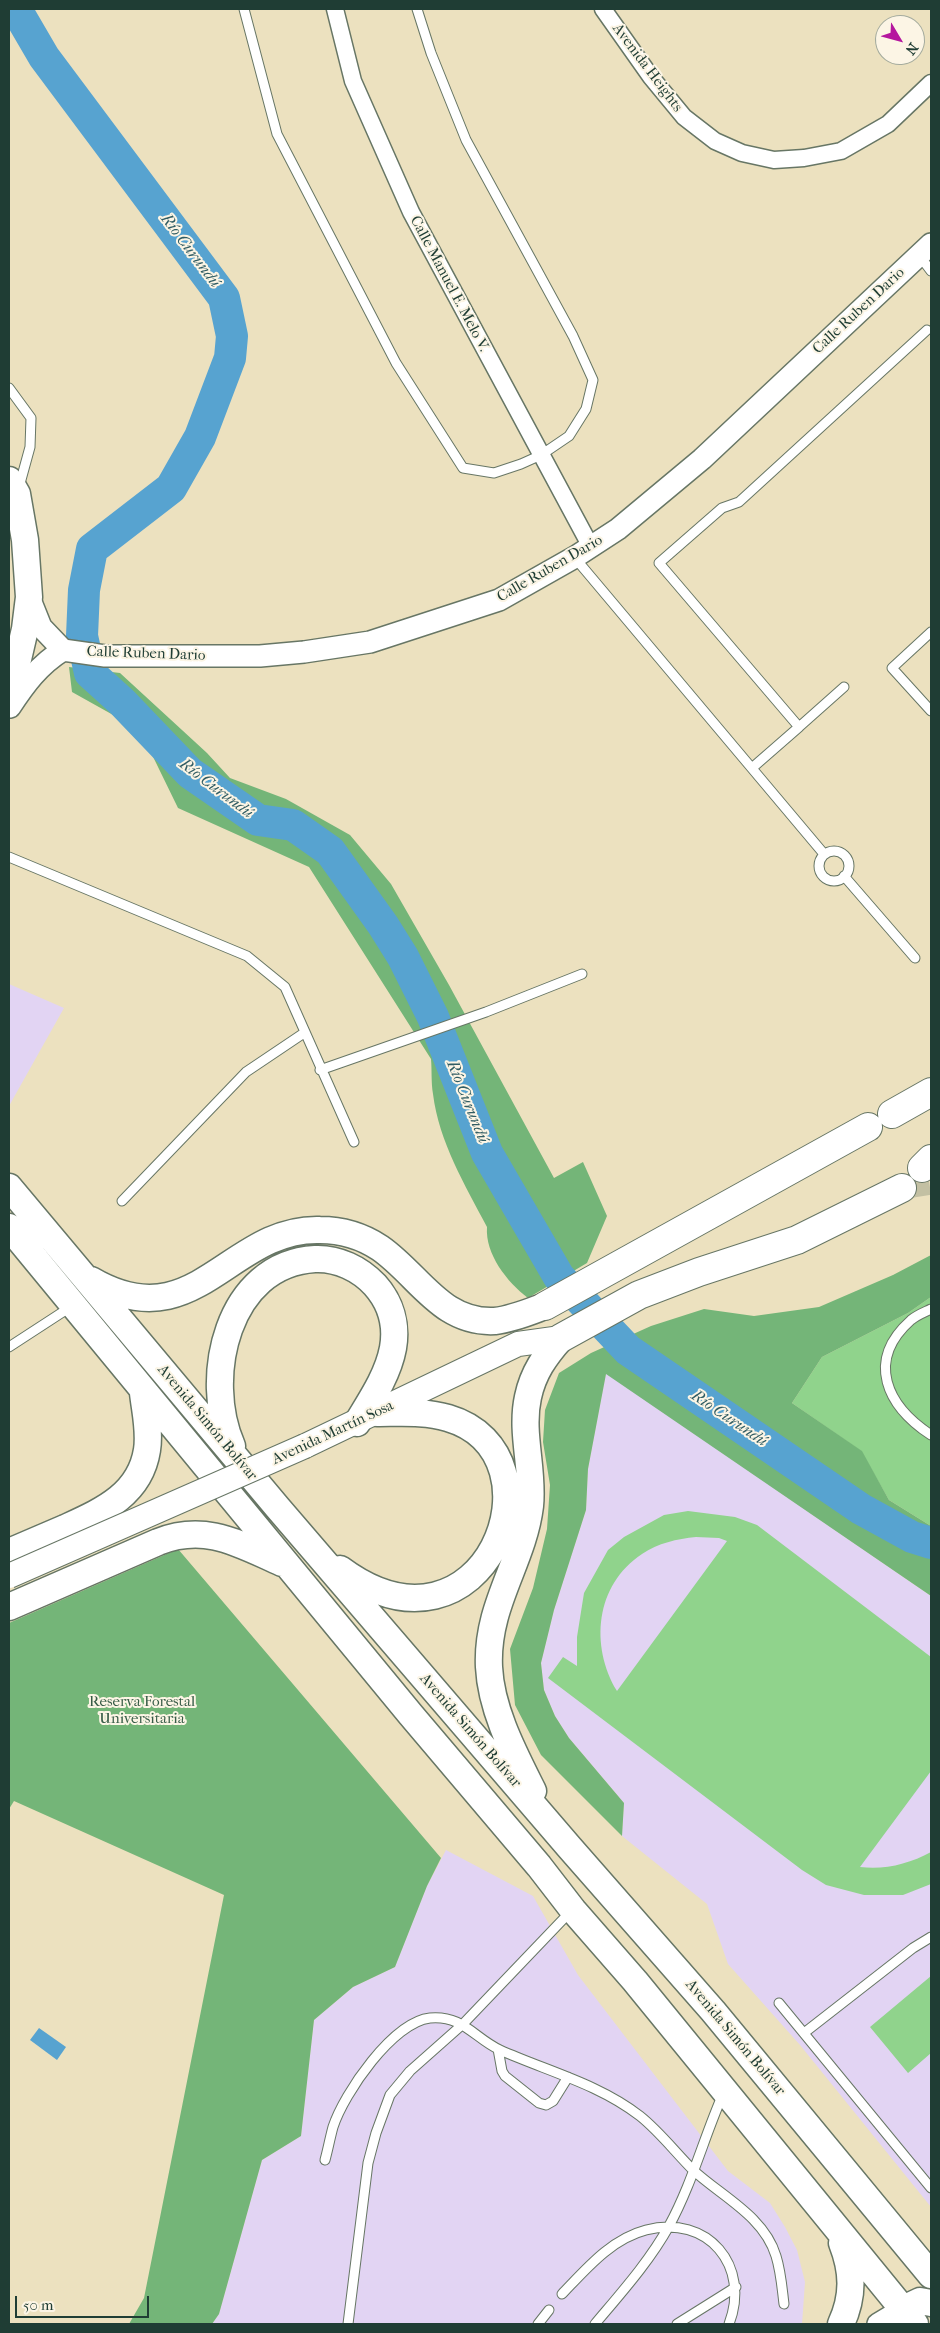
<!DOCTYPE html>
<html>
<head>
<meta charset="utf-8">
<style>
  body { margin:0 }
  #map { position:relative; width:940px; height:2333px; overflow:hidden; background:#ece1bf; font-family:"IM FELL French Canon",serif }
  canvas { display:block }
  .frame { position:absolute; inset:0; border:10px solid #1f3d34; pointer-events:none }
  .north { position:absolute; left:875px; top:15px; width:50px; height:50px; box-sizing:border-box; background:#fcf5e5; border:1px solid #a4ab9e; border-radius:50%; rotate:127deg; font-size:14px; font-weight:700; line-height:20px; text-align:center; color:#1f3d34 }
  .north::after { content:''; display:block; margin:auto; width:18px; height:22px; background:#b5179e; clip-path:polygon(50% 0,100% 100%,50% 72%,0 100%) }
  .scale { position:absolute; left:15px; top:2296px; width:134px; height:22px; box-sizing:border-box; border:2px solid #1f3d34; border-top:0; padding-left:6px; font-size:15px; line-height:18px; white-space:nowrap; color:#1f3d34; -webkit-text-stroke:4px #fcf5e5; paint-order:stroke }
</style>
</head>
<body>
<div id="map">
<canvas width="940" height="2333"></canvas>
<div class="frame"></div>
<div class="north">N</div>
<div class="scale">50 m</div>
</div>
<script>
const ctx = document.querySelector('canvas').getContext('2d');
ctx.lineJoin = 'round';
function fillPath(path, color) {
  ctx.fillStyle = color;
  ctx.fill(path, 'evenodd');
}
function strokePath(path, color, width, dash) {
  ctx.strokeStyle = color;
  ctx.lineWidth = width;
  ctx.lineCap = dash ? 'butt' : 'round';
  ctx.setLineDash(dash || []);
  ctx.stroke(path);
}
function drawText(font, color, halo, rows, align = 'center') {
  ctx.font = font + ' "IM FELL French Canon",serif';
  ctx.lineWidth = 4;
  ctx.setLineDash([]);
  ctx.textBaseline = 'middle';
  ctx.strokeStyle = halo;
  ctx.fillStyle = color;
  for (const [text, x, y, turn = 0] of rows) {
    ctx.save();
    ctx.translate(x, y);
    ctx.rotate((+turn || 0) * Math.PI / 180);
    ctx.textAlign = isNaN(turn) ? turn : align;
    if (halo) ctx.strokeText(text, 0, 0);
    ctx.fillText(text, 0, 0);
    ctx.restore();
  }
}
fillPath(new Path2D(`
  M9,984L64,1008L9,1106Z
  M606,1373L931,1596V2207L800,2045L728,1964L707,1904L622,1836L624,1803L569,1738L555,1716L544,1690L541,1663L554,1610L586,1510L588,1469Z
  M446,1850L533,1896L578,1975L728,2171L770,2203L785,2227L797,2250L805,2282L802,2324H212L219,2314L262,2160L301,2136L314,2020L353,1987L395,1967L427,1886Z`), '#e2d4f3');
fillPath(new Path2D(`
  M931,1297V1526L889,1500L861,1451L792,1403L822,1357L908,1313Z
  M688,1511L735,1517L757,1525L931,1657V1771L860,1867C885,1870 909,1864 931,1852V1884L903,1895H864L826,1885L802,1870L548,1678L563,1657L577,1666V1637L584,1593L608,1550L624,1537L664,1515ZM696,1537L719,1538L727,1541L617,1691C590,1646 595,1585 642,1554C658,1543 677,1539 696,1537Z
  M931,1976V2053L908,2073L870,2027Z`), '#90d38c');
fillPath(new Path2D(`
  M69,667L120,673L207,753L230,778L286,799L350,835L391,884L449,985L554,1178L583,1162L607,1216L587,1263L528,1298C507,1282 485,1254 487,1227C465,1185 439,1142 433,1094C431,1082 432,1070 431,1059L309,867L178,808L140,730L72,692Z
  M931,1255V1297L908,1313L822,1357L792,1403L862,1451L889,1500L931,1526V1596L606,1374L588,1469L586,1510L554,1610L541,1663L544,1690L555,1716L569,1738L624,1803L622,1836L541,1755L515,1705L510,1649L533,1588L547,1529L550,1485L543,1442L545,1410L559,1373L591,1353L651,1326L704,1309L754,1316L819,1307L893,1275Z
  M178,1549L441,1858L427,1886L395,1967L353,1987L314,2020L301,2136L262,2160L219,2314L212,2324H129L144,2298L224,1895L14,1801L9,1809V1623Z`), '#74b578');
fillPath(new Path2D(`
  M39,2028L66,2047L57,2060L30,2040Z`), '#57a3d0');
strokePath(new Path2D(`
  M16,9L44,57L224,298L232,336L230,358L200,437L171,488L92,549L84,590L82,636L90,673L122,702L190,773L258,820L293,825L330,851L383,925L403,957L433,1017L487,1153L559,1277L628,1350L861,1509L912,1537L931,1543`), '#57a3d0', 32);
strokePath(new Path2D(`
  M910,1184L929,1181`), '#c3c0a3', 28, [28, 14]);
const service = new Path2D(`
  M244,9L277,134L396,363L463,468L494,473L521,464L541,455L569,436L586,409L593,380L573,336L466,140L431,53L417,9
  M919,255L931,271
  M9,388L31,418L30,447L19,487
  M575,558L824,854
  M931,632L892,668L931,711
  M799,727L844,687
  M752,768L799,727L659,563L722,508L739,502L927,330
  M819 866a15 15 0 1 1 30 0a15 15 0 1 1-30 0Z
  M9,857L247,956L285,987L354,1142
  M844,876L915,958
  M320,1070L486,1012L582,974
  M122,1201L246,1072L304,1033
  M931,1309C925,1312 917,1315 911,1320C865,1361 887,1406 931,1435
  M9,1347L72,1306
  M779,2003L931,2188
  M804,2033L913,1948L931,1937
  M498,2049L502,2071L505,2076L539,2103L546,2105L553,2101L568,2077
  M325,2160C328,2149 330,2138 333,2127C344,2093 393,2022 430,2018C463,2015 474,2038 500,2050C547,2071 599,2084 640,2116C660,2132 675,2152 693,2170C721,2196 764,2216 776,2256C781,2272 782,2288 784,2304
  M562,2294C586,2269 611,2239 646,2230C708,2214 751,2266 729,2324
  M348,2324L368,2163L376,2133L390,2095L410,2071L463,2024L571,1911
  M538,2324L549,2310
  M595,2324C621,2293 649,2262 669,2226C692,2184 704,2137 723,2094
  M677,2324L736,2287`);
const minor = new Path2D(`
  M335,9L353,81L411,212L591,547
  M603,9L651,77L684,117L715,141L742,153L774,160L804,158L841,151L888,124L931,83`);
const tertiary = new Path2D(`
  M29,597L41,627L63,650L105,656H260L304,652L370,642L499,600L575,557L618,529L702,459L931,244
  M10,707C25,684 39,665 63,650
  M878,2324L903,2309`);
const secondary = new Path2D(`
  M305,1446L518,1344L561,1338`);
const primary = new Path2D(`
  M9,480L17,494L25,540L29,597L25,629L9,698
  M9,1187L278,1508L570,1848L713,2011L931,2275
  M9,1227L411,1715L539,1866L573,1910L635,1981L915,2324
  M91,1280C195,1341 229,1227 320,1230C342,1230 362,1236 380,1248C419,1275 441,1324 495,1321C513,1319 529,1312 545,1306
  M232,1446C202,1378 227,1264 315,1259C338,1258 360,1269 375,1285C391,1303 397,1325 393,1348C388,1375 371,1400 357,1423
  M9,1552C28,1544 46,1536 65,1528C102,1511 140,1495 147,1450C150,1431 145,1411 143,1393
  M340,1569C484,1676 570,1454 448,1418C425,1411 401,1413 377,1413
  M9,1607L158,1542C206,1523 239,1544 282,1563
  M533,1791C514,1753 491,1710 489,1667C486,1605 523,1563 530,1506C534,1470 520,1433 528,1397C533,1373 545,1356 561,1338
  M903,2309L920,2301L931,2303
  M841,2324C854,2296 853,2271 842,2243`);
const motorway = new Path2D(`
  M892,1114L931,1092
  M922,1168L931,1159
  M545,1306L868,1127
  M561,1338L639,1295L699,1272L797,1240L902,1188`);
strokePath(service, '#677665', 11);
strokePath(minor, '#677665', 19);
strokePath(tertiary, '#677665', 24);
strokePath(secondary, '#677665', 26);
strokePath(primary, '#677665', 29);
strokePath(motorway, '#677665', 30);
strokePath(service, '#fff', 9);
strokePath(minor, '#fff', 16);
strokePath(tertiary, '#fff', 21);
strokePath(secondary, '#fff', 24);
strokePath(primary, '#fff', 26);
strokePath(motorway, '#fff', 28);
const secondaryBridge = new Path2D(`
  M9,1576L305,1446`);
strokePath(secondaryBridge, '#677665', 26, []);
strokePath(secondaryBridge, '#fff', 24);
drawText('15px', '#1f3d34', '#fcf5e5', [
  ["Avenida Heights",647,68,53],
  ["Calle Manuel E. Melo V.",449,284,62],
  ["Calle Ruben Dario",859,311,-43],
  ["Calle Ruben Dario",550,569,-30],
  ["Calle Ruben Dario",146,654,2],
  ["Avenida Simón Bolívar",207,1423,50],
  ["Avenida Martín Sosa",333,1433,-25],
  ["Avenida Simón Bolívar",470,1731,49],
  ["Avenida Simón Bolívar",735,2038,50]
]);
drawText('15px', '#365b46', '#fcf5e5', [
  ["Reserva Forestal",142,1702],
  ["Universitaria",142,1719]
]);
drawText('italic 16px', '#305c63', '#fcf5e5', [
  ["Río Curundú",190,251,53],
  ["Río Curundú",216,789,37],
  ["Río Curundú",467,1102,68],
  ["Río Curundú",729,1419,34]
]);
</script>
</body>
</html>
